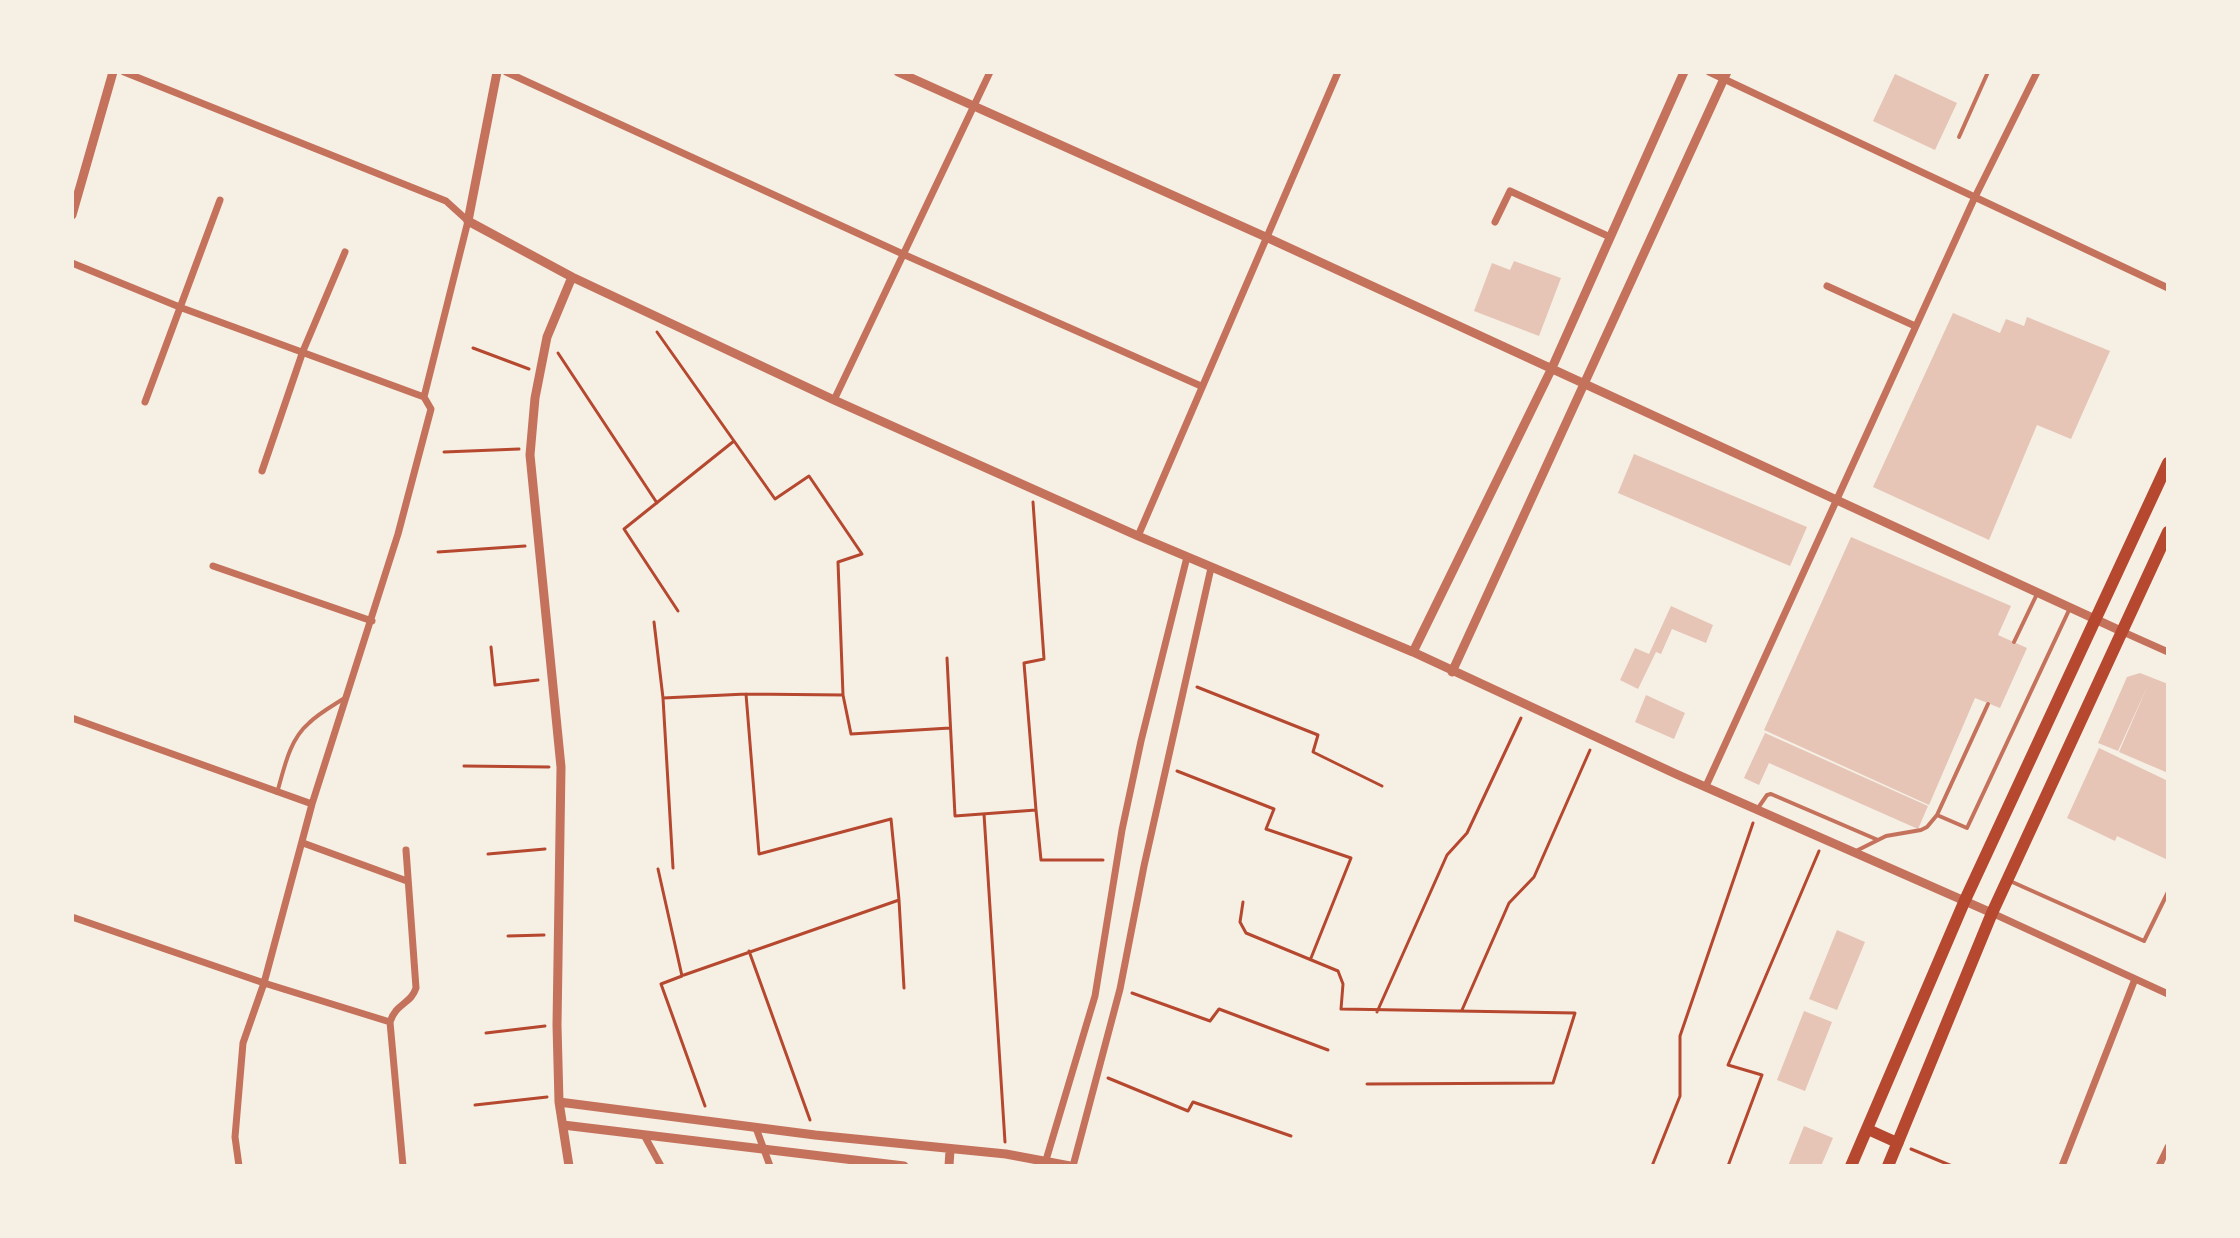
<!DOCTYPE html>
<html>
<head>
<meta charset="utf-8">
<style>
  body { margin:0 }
  #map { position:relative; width:2240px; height:1238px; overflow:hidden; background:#f6efe4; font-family:"DejaVu Sans",sans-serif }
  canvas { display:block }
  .frame { position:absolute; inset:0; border:74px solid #f6efe4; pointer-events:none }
</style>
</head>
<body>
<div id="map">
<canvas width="2240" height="1238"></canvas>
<div class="frame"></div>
</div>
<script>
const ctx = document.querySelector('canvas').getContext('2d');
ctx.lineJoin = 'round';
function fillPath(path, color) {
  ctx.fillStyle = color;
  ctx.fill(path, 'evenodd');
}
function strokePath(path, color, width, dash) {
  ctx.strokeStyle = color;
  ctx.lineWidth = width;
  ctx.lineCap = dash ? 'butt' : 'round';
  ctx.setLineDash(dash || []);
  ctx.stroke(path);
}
fillPath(new Path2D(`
  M1895,74L1957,103L1935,150L1873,121Z
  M1514,261L1561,278L1539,336L1474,311L1492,263L1510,270Z
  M1953,313L2000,333L2006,319L2024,326L2027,317L2110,351L2071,439L2037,425L1989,540L1873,487Z
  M1634,454L1807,527L1790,566L1618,493Z
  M1851,537L2011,606L1998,635L2027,648L2000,708L1975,698L1929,805L1764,730Z
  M1671,606L1713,625L1706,643L1672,629L1661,654L1656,652L1638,689L1620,680L1635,648L1649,654Z
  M2140,673L2168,684V773L2119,752L2148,685L2118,751L2098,743L2127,677Z
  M1646,695L1685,713L1674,739L1635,722Z
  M1765,733L1928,806L1918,829L1769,763L1759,785L1744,778Z
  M2099,748L2168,781V860L2117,836L2115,841L2067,818Z
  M1837,930L1865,942L1837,1010L1809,999Z
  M1804,1011L1832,1022L1805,1091L1777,1080Z
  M1804,1126L1833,1138L1821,1166H1788Z`), '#e6c5b7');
strokePath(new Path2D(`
  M657,332L775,499L809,476L862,554L838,562L843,695L851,734L950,728
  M473,348L529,369
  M558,353L657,503
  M444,452L519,449
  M1033,502L1044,659L1024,663L1036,810
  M438,552L525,546
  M678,611L624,529L734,441
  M654,622L663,698L673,868
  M491,647L495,685L538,680
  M947,658L955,816L1036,810L1041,860H1103
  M1197,687L1318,735L1313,752L1382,786
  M746,694L759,854L891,819L899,900L904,988
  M663,698L746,694L843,695
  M464,766L549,767
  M1177,771L1274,809L1266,829L1351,858L1311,958
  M984,814L1005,1142
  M488,854L545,849
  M658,869L682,976L661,984L705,1106
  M1243,902L1240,922L1246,933L1338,971L1343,984L1341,1009L1575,1013L1553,1083L1367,1084
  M508,936L544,935
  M749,951L810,1120
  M684,975L899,900
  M1132,993L1210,1021L1219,1009L1328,1050
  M1462,1010L1509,903L1534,877L1590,750
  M1377,1012L1447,855L1467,833L1521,718
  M486,1033L545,1026
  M1108,1078L1188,1111L1193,1102L1291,1136
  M475,1105L547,1097
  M1911,1149L1952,1166
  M1652,1166L1680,1096V1036L1753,823
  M1728,1166L1762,1075L1728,1065L1819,851`), '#b5482f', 3);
strokePath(new Path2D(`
  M1959,137L1988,72
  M2014,642L2037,594
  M1988,704L1937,815L1967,828L2070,608
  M277,793C284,769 289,740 309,723C319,713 334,705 346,697
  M1758,808L1767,795L1771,794L1878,840
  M1856,851L1886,836L1921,830L1927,827L1937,815
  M2010,881L2144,941L2168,892`), '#c5725c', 4);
strokePath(new Path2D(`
  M124,72L446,201L468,221L424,397
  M506,72L905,255L1201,386
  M1709,72L2168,288
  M1495,222L1510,191L1610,237
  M72,263L182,308L424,397
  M1827,286L1915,326
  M834,400L990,72
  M145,402L220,200
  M262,471L303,351L345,252
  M1138,536L1338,72
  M213,566L372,621
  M2121,631L2168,652
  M72,718L312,804
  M1706,786L1974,199L2037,72
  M303,843L407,881
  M1992,913L2168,994
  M72,917L264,983L390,1022
  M756,1128L770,1166
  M644,1135L661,1166
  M1046,1160L1095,996L1122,830L1141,741L1187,557
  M239,1166L235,1137L243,1043L264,983L312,804L398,534L431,409L424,397
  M403,1166L390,1022C396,1003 411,1004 416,988L406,850
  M1073,1166L1120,989L1144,866L1211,568
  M2062,1166L2135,979
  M2159,1166L2168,1147`), '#c5725c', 7);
strokePath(new Path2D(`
  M497,72L468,221L572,277L834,400L1138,536L1413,652L1676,774L1992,913
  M898,72L1268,238L2121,631
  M72,215L113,72
  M1413,652L1551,370L1684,72
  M1452,672L1727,72
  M559,1102L815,1135L1006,1154L1070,1166
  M563,1125L904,1166
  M569,1166L559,1102L557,1025L561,767L530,455L535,398L547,337L572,277
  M949,1166L950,1150`), '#c5725c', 9);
strokePath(new Path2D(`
  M1867,1129L1898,1143`), '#b5482f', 11);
strokePath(new Path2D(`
  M1851,1166L1965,900L2168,463
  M1888,1166L1992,913L2168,532`), '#b5482f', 12);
</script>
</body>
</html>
